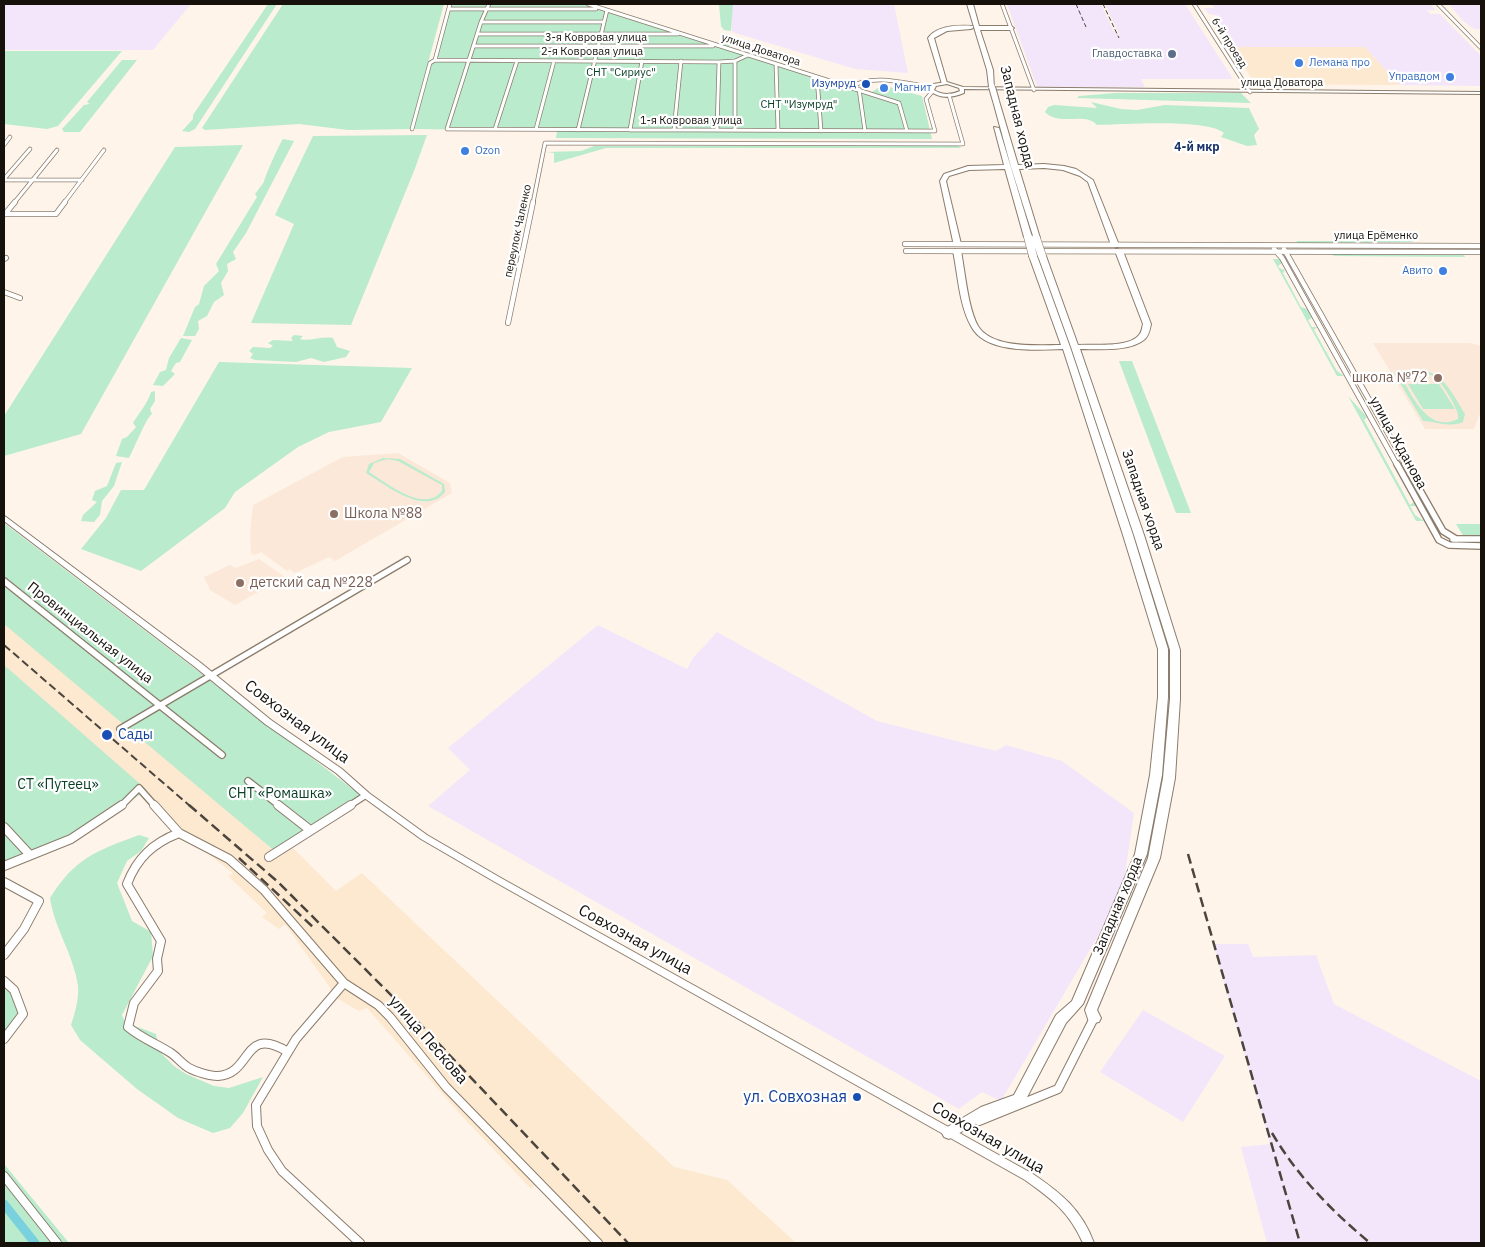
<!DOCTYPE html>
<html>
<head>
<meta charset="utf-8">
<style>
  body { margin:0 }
  #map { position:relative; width:1485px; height:1247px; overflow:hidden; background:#fef4e9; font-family:"IBM Plex Sans",sans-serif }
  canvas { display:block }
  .frame { position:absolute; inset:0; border:5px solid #16110b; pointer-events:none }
</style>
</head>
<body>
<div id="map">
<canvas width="1485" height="1247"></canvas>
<div class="frame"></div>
</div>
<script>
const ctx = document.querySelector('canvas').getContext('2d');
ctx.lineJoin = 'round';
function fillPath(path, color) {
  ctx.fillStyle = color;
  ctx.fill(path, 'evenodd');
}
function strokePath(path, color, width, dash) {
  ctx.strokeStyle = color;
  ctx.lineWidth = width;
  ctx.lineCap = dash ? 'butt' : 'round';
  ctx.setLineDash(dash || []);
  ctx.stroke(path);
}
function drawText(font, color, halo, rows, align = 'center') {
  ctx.font = font + ' "IBM Plex Sans",sans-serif';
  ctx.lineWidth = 4.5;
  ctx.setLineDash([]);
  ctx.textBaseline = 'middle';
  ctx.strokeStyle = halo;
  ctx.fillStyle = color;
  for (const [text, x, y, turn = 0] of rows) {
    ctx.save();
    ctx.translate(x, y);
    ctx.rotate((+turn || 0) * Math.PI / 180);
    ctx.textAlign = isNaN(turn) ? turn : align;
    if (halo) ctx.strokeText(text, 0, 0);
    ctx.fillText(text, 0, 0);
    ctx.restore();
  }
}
fillPath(new Path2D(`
  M1232,47H1365L1399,85L1255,84Z
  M4,619L134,728L275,852L293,848L336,891L362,873L674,1167L727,1180L796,1243H589L536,1184L531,1189L462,1116L367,1008L359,1011L338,999L285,924L279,929L262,917L267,913L228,876L233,873L186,837L178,836L141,786L4,667Z`), '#fde8d0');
fillPath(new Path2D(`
  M4,4H191L153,50H4Z
  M732,4H894L908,73L855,69L732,32Z
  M1007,4H1101L1113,30L1120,36L1105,4H1185L1233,79H1141L1145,87H1037Z
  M1212,4H1430L1436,10H1427L1430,14H1440L1481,56V86L1399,85L1365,47H1232L1214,18L1220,16L1209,14L1204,8H1214Z
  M1449,4H1481V29H1474L1463,21Z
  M598,625L687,669L693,658L717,632L877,721L996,751L1006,745L1062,761L1134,813L1122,895L1001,1101L982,1092L959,1109L428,806L470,770L448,748Z
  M1213,944H1248L1253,957L1316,955L1334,1004L1481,1081V1243H1267L1241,1147L1270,1144Z
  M1143,1010L1225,1056L1183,1122L1100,1072Z`), '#f4e6fa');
fillPath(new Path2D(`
  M1373,343H1470L1481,346V411L1474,429H1425Z
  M398,453L450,483L452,493L335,561L329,557L295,573L290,569L287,571L261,552L254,555L251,553L250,533L253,505L343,457Z
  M259,559L285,577L235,605L210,590L204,577L230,565L236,568Z`), '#fbe8d8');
fillPath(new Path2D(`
  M268,4H277L195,129L189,132L182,131L193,119V115Z
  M283,4H444L410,129L348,130L299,124L205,130L202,128Z
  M448,4H589L722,45L726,43L731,45L729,47L872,92L882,85L922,96L932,139L556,138L557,131L414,129Z
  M719,4H733L731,31L724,30L721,26Z
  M4,51H122L58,126L47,129L4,124Z
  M122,60H137L80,132H64L62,129L84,105L90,104L87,102Z
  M1116,93H1241L1251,103L1077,98L1079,96Z
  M1091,102L1121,109L1137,110L1165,105L1249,108L1259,129L1254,135L1257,145L1247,146L1221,137L1224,133C1204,118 1124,125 1097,125C1085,111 1059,127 1045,112L1048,107L1054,105L1097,108Z
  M427,135L414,171L351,325L251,323L294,224L275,215L313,136Z
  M283,139L294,141L246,233L233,252L236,259L227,264L228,271L221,283L224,295L214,302L207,316L198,321L199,329L195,336H183L195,307L199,304L204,286L219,271L216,264L257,197L255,194L264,182C264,178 280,143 283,139Z
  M243,145L81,434L4,456V416L175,147Z
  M594,146H958L961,148H606L554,163V153L547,152L581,151Z
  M1296,241H1413V242L1298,243Z
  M1463,253L1465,257L1335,256L1329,254Z
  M1273,259H1279L1282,263L1278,266L1279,268L1285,270L1283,273L1301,307L1307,309L1312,318L1308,320L1312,327H1317L1314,330L1337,371L1344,376H1337Z
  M294,335L303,336L300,339C309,342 320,336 333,338L337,347L350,351L346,357L324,362L311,358L296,362L255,360L250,358L253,354L249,351L253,347L270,348L273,346L268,343L273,340L293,341L291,338Z
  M181,338L192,340L180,362L176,363L171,371L175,374L163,386L153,385L160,372L166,370L169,358Z
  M1119,361H1132L1191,513H1176Z
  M219,362L412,368L381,422L329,432L298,447L235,492L225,508L141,571L81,549L106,518L121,490H144Z
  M1416,369C1443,371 1452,393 1465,414L1463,422C1449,428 1434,421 1423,421L1394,373ZM1413,372C1421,372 1429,373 1436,378C1442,383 1461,412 1458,419C1430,433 1414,400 1403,380L1405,375Z
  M1408,384H1439L1455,409H1423Z
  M155,391V401L150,409L152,414C146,418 134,449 129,458L116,456L122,439L127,437L136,427L133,423C139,413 148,403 151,392Z
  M1348,396L1367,417L1364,420L1410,505L1414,502L1416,506H1410L1415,515L1424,521H1416Z
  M383,458L400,459L444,484L445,492C425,517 386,485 366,473L369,464ZM387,459L398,461L442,485V491C424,514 387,483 369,472L374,463Z
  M122,462L114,486L102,501L100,515L94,522L81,521L83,515L97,502L92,500L95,491L107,486L116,463Z
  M4,523L363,797L277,853L4,624Z
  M1456,524H1481V537H1464Z
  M4,665L147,790L72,840L4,864Z
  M139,835L149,838L141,851L127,861L117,883L132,921L151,932L153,956L122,1015L125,1022L156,1034L159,1051L174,1066L186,1074L214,1086L229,1088L263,1077L243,1113L230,1128L213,1133L178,1118L137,1089L80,1040L71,1025C75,1013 79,999 78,986C74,955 54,928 50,898C75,858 96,851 139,835Z
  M4,981L20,1002L22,1017L4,1039Z
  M4,1164L69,1243H4Z`), '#b9ebcc');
strokePath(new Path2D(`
  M4,1204L35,1243`), '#79d1dd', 9);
const streetFar3 = new Path2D(`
  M489,4L481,22L447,129L935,131L926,99L932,92
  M588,4L899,103L907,131
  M1002,4L1034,90
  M1194,4L1250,92
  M1438,4L1481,48
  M449,9H596
  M481,22H604
  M477,34H678
  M474,46H713
  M435,60L719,62L735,61L748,55
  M735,61V130
  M776,64L778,130
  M817,77L821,131
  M851,87C873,73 907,84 931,87
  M859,89L865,131
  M412,129L430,63L435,60L450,4
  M495,129L517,61
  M536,129L554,61
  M578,130L607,10
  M630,130L642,61
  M674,130L681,61
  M717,130L719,62
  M4,145L10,137
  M4,179L30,149
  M4,180H82
  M14,203L57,150
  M64,203L104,150
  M533,203L545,143L963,144L949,95`);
const streetFar2 = new Path2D(`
  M4,214H56L65,202
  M5,214L15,202
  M905,244L1481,246
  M1274,249L1282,258L1397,465
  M1284,249L1406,465
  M906,251L1481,252
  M4,259L6,258
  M4,292L20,298
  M508,323L533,202`);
const streetFar1 = new Path2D(`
  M1397,464L1439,540L1449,545L1481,546
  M1405,464L1443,531L1456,539
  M1453,539H1481
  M4,581L222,755
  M120,729L407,560
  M248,781L280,806
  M121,806L139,788L155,806
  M349,806L366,795`);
const street = new Path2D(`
  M154,805L179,833L229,859L264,890L344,983L378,1005L390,1017L446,1087L598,1243
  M278,805L310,830
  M4,827L30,855
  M179,833C153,843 137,858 127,884L161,941L157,959L158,971L134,1003L128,1027C141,1038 157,1044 171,1053C177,1057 182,1064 189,1068C196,1072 210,1076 218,1076C253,1074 242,1024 288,1052
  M269,857L351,805
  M4,866L71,839L122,805
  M4,882L39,901L24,929L4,955
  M4,981L14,990L23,1014L4,1039
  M344,983L296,1039L256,1105L257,1126L268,1150L282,1171L360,1243
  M979,1121L1058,1089L1094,1018
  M4,1176L57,1243`);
const secondary = new Path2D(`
  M947,82L963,87L1481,92V94L964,89V93C952,98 939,99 929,90L933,84ZM947,84L959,88L960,91C951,95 942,95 934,90L936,86Z
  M4,516L6,517L201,663L271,720L342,769L369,793L427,835L501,878L1033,1174C1061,1193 1082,1210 1094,1243H1083C1069,1212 1053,1200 1025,1180L495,882L421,839L363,797L336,773L265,724L195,667L4,521Z`);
const highway = new Path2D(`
  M967,4H973L979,26H1011L1014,28L1011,30H980L993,70L994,88L989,87L987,70Z
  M973,26V28L971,29L947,31L934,38L947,83L942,84L928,38C937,25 959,25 973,26Z
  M996,99L999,101L1018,165L1044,164L1064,166L1076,169L1093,180L1119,245L1118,247L1111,245L1088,182L1080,176L1063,170L1044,168L1019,169L1040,238L1034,239L1011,167L993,101Z
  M994,127L999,128L1032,237L1028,239L1024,237L1005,169L969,170L949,176L946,181L961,244L954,246L940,181L944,174L968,166L1004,165Z
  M954,249L961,251C965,272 968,308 978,326C992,349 1038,345 1061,345L1029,256L1033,254L1037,256L1070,347L1133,535L1168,649V697L1162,775L1147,854L1083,1004L1066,1023L1024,1103L991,1115L949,1139L944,1137L942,1133L944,1129L981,1107L1014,1095L1056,1015L1072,1001L1135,854L1150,775L1158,697V649L1123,535L1063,349C1036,350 985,354 971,326C959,304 958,275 953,251Z
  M1116,249L1123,251L1151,324C1150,329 1149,335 1145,339C1131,352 1098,349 1080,349L1144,535L1180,650V699L1175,778L1160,858L1097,1010L1101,1018L1099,1022L1094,1023L1089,1022L1085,1010L1148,858L1163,778L1170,699V650L1134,535L1071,347L1038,256L1042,254L1046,256L1078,345C1093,344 1129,348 1139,335C1142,332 1142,327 1143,324L1115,251Z`);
strokePath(streetFar3, '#8b7c6c', 4.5);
strokePath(streetFar2, '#8b7c6c', 6);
strokePath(streetFar1, '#8b7c6c', 8);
strokePath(street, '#8b7c6c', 10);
strokePath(secondary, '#8b7c6c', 2);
strokePath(highway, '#8b7c6c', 2);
strokePath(streetFar3, '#fff', 3);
strokePath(streetFar2, '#fff', 4.5);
strokePath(streetFar1, '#fff', 5.5);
strokePath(street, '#fff', 8);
fillPath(secondary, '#fff');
fillPath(highway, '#fff');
strokePath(new Path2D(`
  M1076,4L1086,27
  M1103,4L1119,38`), '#4b453e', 1, [4.5, 2.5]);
strokePath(new Path2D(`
  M4,645L190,806`), '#4b453e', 2, [8, 4]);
strokePath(new Path2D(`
  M189,805L278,882L419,1023L628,1243
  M1188,854L1300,1243
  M239,858L314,928
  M1272,1133C1298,1177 1331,1210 1370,1243`), '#4b453e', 2.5, [10, 5]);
const highwayBridgeFar1 = new Path2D(`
  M992,87L996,101`);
const highwayBridge = new Path2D(`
  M1028,237L1033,256
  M1036,238L1042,256`);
strokePath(highwayBridgeFar1, '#8b7c6c', 8, []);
strokePath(highwayBridge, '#8b7c6c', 9, []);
strokePath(highwayBridgeFar1, '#fff', 6);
strokePath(highwayBridge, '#fff', 8);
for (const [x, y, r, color] of [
  [1172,54,5,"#5c6f8a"],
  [1299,63,5,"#3f7fe0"],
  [1450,77,5,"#3f7fe0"],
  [866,84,5,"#1a4fb4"],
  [884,88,5,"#3f7fe0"],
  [465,151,5,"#3f7fe0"],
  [1443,271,5,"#3f7fe0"],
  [1438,378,5,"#8d6e63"],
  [334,514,5,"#8d6e63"],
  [240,583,5,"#8d6e63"],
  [107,735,6,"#1a4fb4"],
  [857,1097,5,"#1a4fb4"]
]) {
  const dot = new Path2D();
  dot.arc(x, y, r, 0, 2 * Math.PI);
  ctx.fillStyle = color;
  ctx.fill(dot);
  strokePath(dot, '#fff', 2);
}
drawText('11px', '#16110b', '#fff', [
  ["3-я Ковровая улица",596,38],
  ["6-й проезд",1229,43,58],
  ["улица Доватора",761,50,18],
  ["2-я Ковровая улица",592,52],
  ["улица Доватора",1282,83],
  ["1-я Ковровая улица",691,121],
  ["переулок Чаленко",518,231,-78],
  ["улица Ерёменко",1376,236]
]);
drawText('11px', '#4e5e75', '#fff', [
  ["Главдоставка",1162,54]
], 'right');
drawText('11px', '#366cbe', '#fff', [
  ["Лемана про",1309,63],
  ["Управдом",1440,77,"right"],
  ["Магнит",894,88],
  ["Ozon",475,151],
  ["Авито",1433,271,"right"]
], 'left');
drawText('11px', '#0b4027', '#fff', [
  ["СНТ \"Сириус\"",621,73],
  ["СНТ \"Изумруд\"",799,105]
]);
drawText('11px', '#164399', '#fff', [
  ["Изумруд",856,84]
], 'right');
drawText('bold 12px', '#1e356c', '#fff', [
  ["4-й мкр",1197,148]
]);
drawText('14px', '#16110b', '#fff', [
  ["Западная хорда",1017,117,76],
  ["улица Жданова",1398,443,61],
  ["Западная хорда",1143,500,71],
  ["Провинциальная улица",90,633,38],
  ["Западная хорда",1118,906,-67]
]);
drawText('14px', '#785e54', '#fff', [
  ["школа №72",1428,378,"right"],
  ["Школа №88",344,514],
  ["детский сад №228",250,583]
], 'left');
drawText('14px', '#164399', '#fff', [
  ["Сады",118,735]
], 'left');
drawText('14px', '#0b4027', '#fff', [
  ["СТ «Путеец»",58,785],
  ["СНТ «Ромашка»",280,794]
]);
drawText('16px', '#16110b', '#fff', [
  ["Совхозная улица",297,722,37],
  ["Совхозная улица",635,940,29],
  ["улица Пескова",428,1040,49],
  ["Совхозная улица",988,1138,30]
]);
drawText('16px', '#164399', '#fff', [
  ["ул. Совхозная",847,1097]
], 'right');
</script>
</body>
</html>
